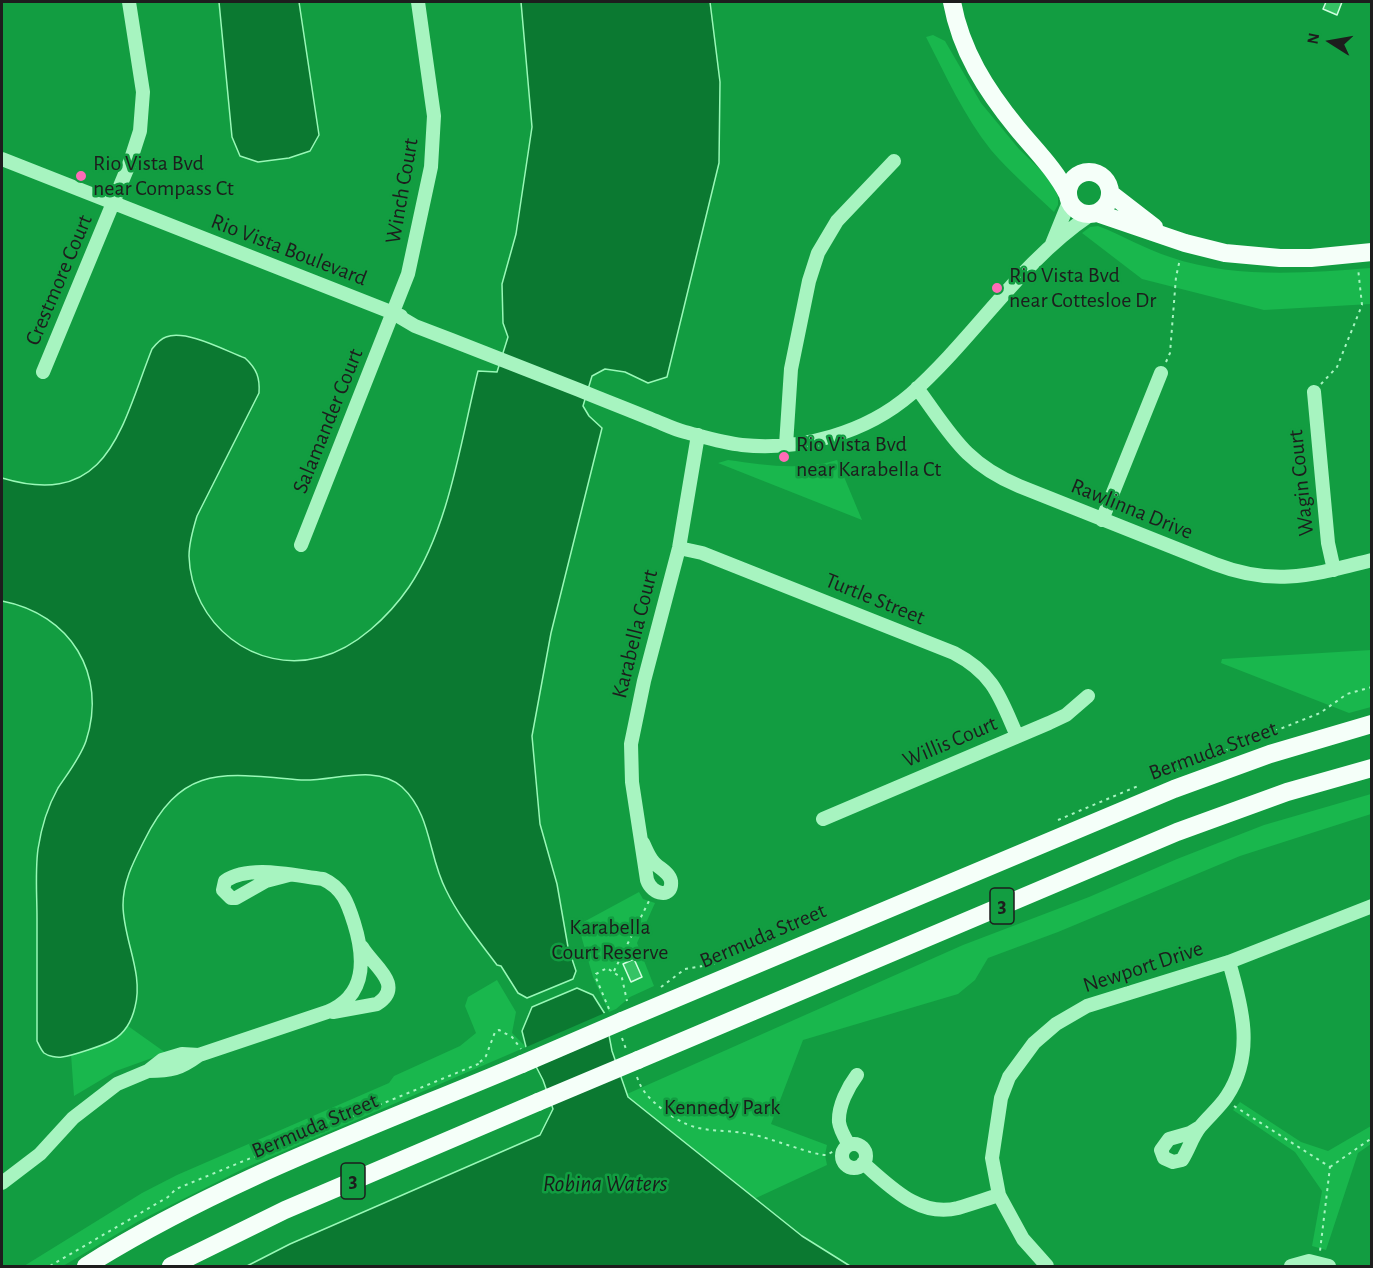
<!DOCTYPE html>
<html>
<head>
<meta charset="utf-8">
<style>
  body { margin:0 }
  #map { position:relative; width:1373px; height:1268px; overflow:hidden; background:#129d41; font-family:"Alegreya Sans",sans-serif }
  canvas { display:block }
  .frame { position:absolute; inset:0; border:3px solid #1d1d1d; pointer-events:none }
  .north { position:absolute; left:1301px; top:12px; width:60px; height:60px; -webkit-text-stroke:4px #129d41; paint-order:stroke; rotate:281deg; font-size:16px; font-weight:700; line-height:24px; text-align:center; color:#1d1d1d }
  .north::after { content:''; display:block; margin:auto; width:21px; height:27px; background:#1d1d1d; clip-path:polygon(50% 0,100% 100%,50% 72%,0 100%) }
</style>
</head>
<body>
<div id="map">
<canvas width="1373" height="1268"></canvas>
<div class="frame"></div>
<div class="north">N</div>
</div>
<script>
const ctx = document.querySelector('canvas').getContext('2d');
ctx.lineJoin = 'round';
function fillPath(path, color) {
  ctx.fillStyle = color;
  ctx.fill(path, 'evenodd');
}
function strokePath(path, color, width, dash) {
  ctx.strokeStyle = color;
  ctx.lineWidth = width;
  ctx.lineCap = dash ? 'butt' : 'round';
  ctx.setLineDash(dash || []);
  ctx.stroke(path);
}
function drawText(font, color, halo, rows, align = 'center') {
  ctx.font = font + ' "Alegreya Sans",sans-serif';
  ctx.lineWidth = 5;
  ctx.setLineDash([]);
  ctx.textBaseline = 'middle';
  ctx.strokeStyle = halo;
  ctx.fillStyle = color;
  for (const [text, x, y, turn = 0] of rows) {
    ctx.save();
    ctx.translate(x, y);
    ctx.rotate((+turn || 0) * Math.PI / 180);
    ctx.textAlign = isNaN(turn) ? turn : align;
    if (halo) ctx.strokeText(text, 0, 0);
    ctx.fillText(text, 0, 0);
    ctx.restore();
  }
}
fillPath(new Path2D(`
  M933,35L945,41L981,103L1019,149L1048,177L1058,196V205L1054,212C1033,192 1010,172 991,150C964,116 946,76 926,37Z
  M1098,226C1122,235 1145,249 1170,257C1234,279 1306,273 1371,268V304L1264,310L1142,279L1082,233L1090,227Z
  M728,460C764,465 801,471 837,460L862,520L718,463Z
  M1371,650V707L1349,713L1221,663L1222,659Z
  M1371,794V814L1240,856L1058,932L988,958L975,980L958,994L803,1040L771,1124L827,1145L825,1155L827,1165L754,1199L628,1097L627,1094L963,945L1089,897L1177,859L1264,825Z
  M639,892L643,899L655,903L637,943L654,986L630,997L616,1009L609,1012L593,977L578,925Z
  M497,980L516,1012L512,1033L526,1047L245,1168L139,1221L63,1266H24L142,1193L177,1175L389,1083L394,1076L460,1046L476,1033L465,1006L468,997Z
  M128,1026L166,1053L116,1071L74,1096L71,1054L113,1040Z
  M1240,1102L1301,1142L1328,1151L1371,1126V1144L1358,1153L1326,1250L1312,1246L1322,1191L1295,1152L1233,1110Z`), '#19b74d');
const water = new Path2D(`
  M219,2H299L319,135L310,151L289,158L258,162L240,156L232,137Z
  M521,2H710L720,82L719,163L667,377L648,383L625,372L605,369L592,376L583,406L589,416L602,428L551,633L532,736L540,824L557,884L568,947L576,971L573,979L527,998L518,993L501,966L497,965C479,941 459,917 446,890C428,856 432,815 402,787C375,763 332,782 301,780C225,774 183,762 144,841C134,861 123,881 123,905C123,939 144,973 135,1007C132,1020 125,1033 113,1040C105,1045 71,1056 62,1057C57,1058 48,1056 44,1053C41,1050 39,1045 37,1041C37,1000 37,959 37,918C37,895 35,871 38,849C41,829 48,806 58,788C68,773 80,758 86,741C108,674 70,614 2,601V478C109,510 121,427 152,349C156,344 160,339 166,337C186,329 226,351 245,358C257,369 260,378 259,393L197,516C193,529 189,543 189,556C191,624 255,675 321,657C356,648 389,616 409,587C449,528 461,440 478,371L497,372L508,337L503,323L502,284L516,234L532,127Z
  M577,988L593,995L605,1014L612,1051L628,1097L802,1236L850,1266H247L290,1244L540,1135L553,1109L543,1080L526,1047L522,1031L532,1007Z`);
fillPath(water, '#0b7931');
strokePath(water, '#99f8b7', 1.5);
fillPath(new Path2D(`
  M607,1012L612,1035L534,1068L524,1048Z`), '#129d41');
const building = new Path2D(`
  M1326,2H1342L1337,15L1323,9Z
  M634,959L642,977L631,982L623,964Z`);
fillPath(building, '#35c364');
strokePath(building, '#d0fedf', 1.5);
strokePath(new Path2D(`
  M1166,362L1170,353L1176,277L1180,259
  M1321,384L1337,367L1362,305L1358,268
  M1177,770L1320,713L1347,694L1372,687
  M1058,820L1138,786
  M614,971L649,901
  M661,987L685,969L715,964
  M609,1009L596,978V974L607,968L622,978L627,1001
  M622,1038L626,1049
  M480,1062L486,1056L495,1032L499,1030L512,1037L521,1049
  M637,1077C642,1092 650,1099 662,1109C699,1138 714,1126 754,1135C767,1137 816,1156 826,1155C830,1154 833,1150 838,1150
  M1234,1106L1330,1167L1320,1251
  M1330,1167L1372,1138
  M50,1266L168,1197L176,1189L483,1062`), '#a7f4c0', 2, [3, 4.5]);
strokePath(new Path2D(`
  M2,159L401,316
  M1052,244L1069,202
  M393,313L415,326C470,347 525,369 579,390C603,400 627,409 651,419C662,423 673,429 685,432C704,437 723,443 742,445C801,451 866,433 911,394C975,337 1019,263 1090,215
  M43,372L130,162L140,131L143,92L129,2
  M917,388C951,434 964,463 1019,486L1215,564C1275,587 1312,575 1372,560
  M1314,392L1328,543L1334,570
  M786,445L791,369L809,281L818,253L837,221L894,161
  M1102,520L1161,373
  M301,545L408,274L431,167L434,116L418,2
  M679,548L702,553L954,653C994,674 1000,697 1017,736
  M823,819L1049,723L1066,715L1088,696
  M643,843C646,849 648,855 652,860C657,868 669,871 671,881C673,899 652,895 647,880L632,782L631,744L644,681L679,548L698,435
  M333,1012L377,1004C406,985 372,965 362,947
  M148,1071C171,1071 180,1069 199,1055L327,1012C367,996 365,958 354,923C348,904 343,888 323,879C295,876 250,864 225,881L223,890L231,898H236L266,881L289,875
  M1200,1127L1190,1133L1169,1139L1161,1150L1164,1158L1173,1162L1182,1160C1189,1149 1192,1137 1200,1127C1209,1116 1220,1107 1227,1096C1255,1054 1242,1006 1229,962
  M842 1156a12 12 0 1 1 24 0a12 12 0 1 1-24 0Z
  M849,1145C845,1138 840,1130 839,1122C838,1106 848,1087 857,1075
  M863,1163C890,1186 919,1218 958,1208C972,1204 986,1199 999,1195
  M2,1183L40,1154L73,1118L117,1084L148,1071L162,1060L182,1054L199,1055
  M1047,1266L1023,1239L999,1195L992,1158L1001,1098L1009,1077L1034,1043L1056,1024L1087,1006L1229,962L1372,906
  M1291,1266L1309,1261L1329,1266`), '#a7f4c0', 14);
strokePath(new Path2D(`
  M952,2C961,51 986,90 1017,128C1035,150 1055,169 1068,195
  M1068 193a21 21 0 1 1 42 0a21 21 0 1 1-42 0Z
  M1110,193L1154,227
  M1097,213L1185,243L1225,253L1280,258H1311L1372,252
  M622,1021L1174,789L1270,754L1372,724
  M638,1060L1177,832L1287,792L1372,768
  M86,1266C221,1181 375,1126 522,1064
  M171,1266L285,1210L538,1102`), '#f5fff9', 18);
strokePath(new Path2D(`
  M522,1064L622,1021
  M538,1102L638,1060`), '#f5fff9', 18);
for (const [x, y, r, color] of [
  [81,176,6,"#ff6bb7"],
  [997,288,6,"#ff6bb7"],
  [784,457,6,"#ff6bb7"]
]) {
  const dot = new Path2D();
  dot.arc(x, y, r, 0, 2 * Math.PI);
  ctx.fillStyle = color;
  ctx.fill(dot);
  strokePath(dot, '#129d41', 2);
}
for (const [x, y, w] of [
  [1002,906,24],
  [353,1181,24]
]) {
  const box = new Path2D();
  box.roundRect(x - w / 2, y - 18, w, 36, 4.5);
  ctx.fillStyle = '#129d41';
  ctx.fill(box);
  strokePath(box, '#1d1d1d', 1.5);
}
drawText('bold 21px', '#1d1d1d', null, [
  ["3",1002,906],
  ["3",353,1181]
]);
drawText('22px', '#1d1d1d', '#129d41', [
  ["Rio Vista Bvd",93,163],
  ["near Compass Ct",93,188],
  ["Rio Vista Bvd",1009,275],
  ["near Cottesloe Dr",1009,300],
  ["Rio Vista Bvd",796,444],
  ["near Karabella Ct",796,469]
], 'left');
drawText('22px', '#1d1d1d', '#129d41', [
  ["Winch Court",402,191,-80],
  ["Rio Vista Boulevard",289,250,21],
  ["Crestmore Court",59,280,-67],
  ["Salamander Court",328,421,-68],
  ["Wagin Court",1301,483,-96],
  ["Rawlinna Drive",1132,509,22],
  ["Turtle Street",875,599,22],
  ["Karabella Court",635,634,-76],
  ["Willis Court",950,742,-23],
  ["Bermuda Street",1213,751,-20],
  ["Bermuda Street",763,936,-23],
  ["Newport Drive",1143,967,-18],
  ["Bermuda Street",315,1126,-23]
]);
drawText('22px', '#1b1d1b', '#129d41', [
  ["Karabella",610,927],
  ["Court Reserve",610,952],
  ["Kennedy Park",722,1107]
]);
drawText('italic 24px', '#191d1a', '#129d41', [
  ["Robina Waters",605,1184]
]);
</script>
</body>
</html>
